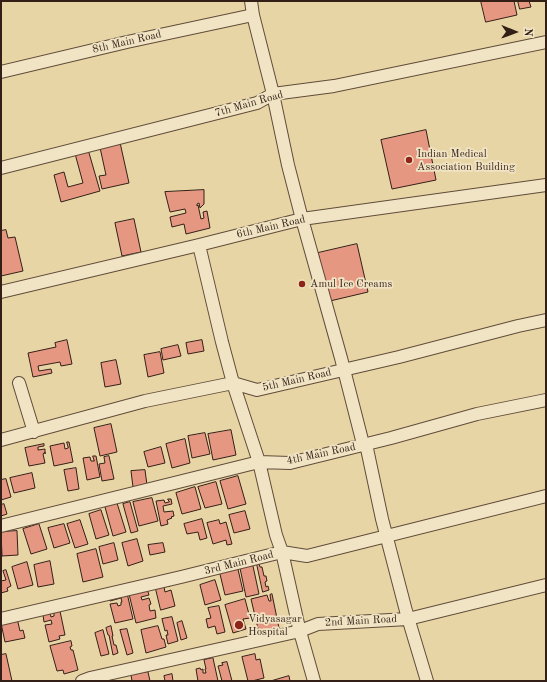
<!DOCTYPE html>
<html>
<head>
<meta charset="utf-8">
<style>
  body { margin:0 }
  #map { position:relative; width:547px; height:682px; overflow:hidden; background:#e8d5a5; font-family:"Old Standard TT",serif }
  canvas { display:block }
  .frame { position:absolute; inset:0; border:2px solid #341f17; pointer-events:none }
  .north { position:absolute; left:495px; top:12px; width:40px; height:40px; -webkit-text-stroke:3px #f0e4c4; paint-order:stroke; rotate:91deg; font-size:11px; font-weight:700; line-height:16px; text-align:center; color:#341f17 }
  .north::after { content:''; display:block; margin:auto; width:14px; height:18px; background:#341f17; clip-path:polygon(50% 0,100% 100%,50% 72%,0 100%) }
</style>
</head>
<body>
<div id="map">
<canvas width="547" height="682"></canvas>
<div class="frame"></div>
<div class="north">N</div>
</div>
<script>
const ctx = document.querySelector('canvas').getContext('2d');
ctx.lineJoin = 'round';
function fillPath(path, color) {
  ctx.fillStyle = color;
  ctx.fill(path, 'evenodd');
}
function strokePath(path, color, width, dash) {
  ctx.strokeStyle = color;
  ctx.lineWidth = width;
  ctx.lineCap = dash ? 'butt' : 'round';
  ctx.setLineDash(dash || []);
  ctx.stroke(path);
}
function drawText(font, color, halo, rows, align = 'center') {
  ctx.font = font + ' "Old Standard TT",serif';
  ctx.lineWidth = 3.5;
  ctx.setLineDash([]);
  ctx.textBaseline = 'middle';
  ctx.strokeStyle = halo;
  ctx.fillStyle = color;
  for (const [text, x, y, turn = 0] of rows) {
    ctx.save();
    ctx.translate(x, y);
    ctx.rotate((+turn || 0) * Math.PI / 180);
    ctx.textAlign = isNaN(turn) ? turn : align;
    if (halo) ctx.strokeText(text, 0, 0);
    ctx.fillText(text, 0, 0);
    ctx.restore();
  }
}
const building = new Path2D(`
  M481,1H514L517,15L486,22Z
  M518,1H529L531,7L520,9Z
  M426,130L436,180L392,189L381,140Z
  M119,138L129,183L102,189L99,176L106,175L99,143Z
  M87,146L100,191L61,202L54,175L64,172L68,187L83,183L74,150Z
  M204,190V204L200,208L199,203L197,204V206L198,205L201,219L204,218L203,212L207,211L210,228L186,234L184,224L172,227L170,217L186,213L185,209L170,212L165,192Z
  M134,219L141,252L122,256L115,223Z
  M6,230L8,238L15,237L23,271L1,276V231Z
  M357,244L368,292L330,301L318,253Z
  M67,340L72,364L61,366L60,362L38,366L39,371L51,369L52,373L33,377L28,353L56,347L55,343Z
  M202,340L204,351L188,354L186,343Z
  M178,345L181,356L163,360L161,349Z
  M160,352L164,373L148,377L144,355Z
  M116,360L121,384L105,387L101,363Z
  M111,424L117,452L100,456L94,428Z
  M231,430L236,455L213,460L208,434Z
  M205,433L210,454L192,458L188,436Z
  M185,439L190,463L172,468L166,444Z
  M67,442H69L73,462L54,466L50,446L64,443L65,449L68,448Z
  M44,444V446L38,447V450L45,449V454V452L43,454L45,463L29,466L25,448Z
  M161,447L165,463L148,467L144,452Z
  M93,456H96L100,477L87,480L83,458L90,457L91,461H94Z
  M109,456L114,479L102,481L99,464L105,463L104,457Z
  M76,468L79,489L68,491L64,470Z
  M145,470L147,485L133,487L131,471Z
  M32,473L35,488L14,493L10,478Z
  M238,476L246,504L228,509L220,481Z
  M6,479L11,497L1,500V480Z
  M216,482L222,504L205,508L198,487Z
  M195,487L201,509L182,514L176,493Z
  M152,498L158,521L139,526L133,502Z
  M168,499H171L172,504L163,506L164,512L173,511L174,516L171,517L172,518L167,520L168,524L161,526L156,501L164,500L165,503L169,502Z
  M130,502L138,531L131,533L123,504Z
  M117,503L126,532L113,536L105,507Z
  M4,504L7,514L1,516V505Z
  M101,510L109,535L96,539L89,514Z
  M245,511L250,529L234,533L229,515Z
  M202,519L207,538L200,540L198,532L187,534L184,524Z
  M80,520L88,544L75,548L67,524Z
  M219,520L220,524L226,522L232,544L227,545L226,540L213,544L207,523Z
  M39,524L47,549L31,554L23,529Z
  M64,524L70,543L54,548L48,528Z
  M17,531L18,555L2,556L1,532Z
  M137,539L143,561L128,566L122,543Z
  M114,543L118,560L103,564L99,547Z
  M163,543L165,552L150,555L148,545Z
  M96,549L103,577L83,582L77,554Z
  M50,561L54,584L38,587L34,565Z
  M27,562L33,585L18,589L12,567Z
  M257,564H259L260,567H262L264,576H266L267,581L265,582L266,587L268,586L269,590L263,592Z
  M237,565L243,591L225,595L219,570Z
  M253,566L259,594L246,597L240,568Z
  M6,570L11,586L7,588L8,591L1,593V581L6,580L3,571Z
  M215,580L221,600L205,605L200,585Z
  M155,585L170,586L164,587L165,592L171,590L175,606L161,610Z
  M147,589L149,595L141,597L142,600L149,598L151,604L149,605L150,611L155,610L156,618L136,623L129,594Z
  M127,593L133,619L115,623L110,604L117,603L118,606L121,605V602H122L121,598L110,601L109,598Z
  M272,594L279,628L259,633L251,599L267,595L269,601H271L270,595Z
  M245,599L250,618L243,619L246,629L233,633L225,605Z
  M219,606L225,632L217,634L215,626L208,628L206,619L211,618L208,608Z
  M60,611L65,635L59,636L60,639L49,642L45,625L52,624L51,620L44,622L43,615L50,613L51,617L54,616V612Z
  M172,617L178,641L168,644L166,635H168L167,630L165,631L162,619Z
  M17,618L20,631L23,630L25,638L5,642L1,623Z
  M182,621L187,638L181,640L177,623Z
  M111,626L113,636H112L114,645H116L118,653L113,655L109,635H108L106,628Z
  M158,626L162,639H164L166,647L146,653L141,630Z
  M127,629L133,653L127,655L120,630Z
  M103,630L109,654L101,656L95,633Z
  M71,641L72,646L70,647L71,650H73L78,670L64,674L63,670L57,671L50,646Z
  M6,654L12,681H1V655Z
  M255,654L256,660L260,659L264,678L252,681H248L242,657Z
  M213,658L218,681H198L196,669L200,668L201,670L203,669V673H206L205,669H206L204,660Z
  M227,662L232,681H222L218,666L223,665L222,663Z
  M148,672L150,681H132L131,675Z
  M172,674L173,681H165L164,676Z
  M289,676L290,681H271Z`);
fillPath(building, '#e69782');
strokePath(building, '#341f17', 1);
const minor = new Path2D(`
  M251,1L253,15L273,94L288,165L302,219L341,358L363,444H366L382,519L406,611L427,681
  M1,72L127,42L253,15
  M1,168L257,103L273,94L334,86L546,42
  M199,245L222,342L233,383L259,462L276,535L282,552L299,628L314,681
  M1,292L199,245L302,219L546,185
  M19,383L34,432
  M1,440L145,401L233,383L257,390L399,357L518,326L546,320
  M1,526L259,462L290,463L391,438L477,414L546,400
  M1,619L181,577L282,552L307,556L546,496
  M82,681L90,678L300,631L318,624L408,619L546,585`);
strokePath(minor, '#614c3a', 14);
strokePath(minor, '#f0e4c4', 12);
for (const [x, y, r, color] of [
  [409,160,4,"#8f2418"],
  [302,284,4,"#8f2418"],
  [239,625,5,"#8f2418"]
]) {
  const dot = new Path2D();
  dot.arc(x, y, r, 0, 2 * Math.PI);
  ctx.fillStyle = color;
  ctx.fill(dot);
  strokePath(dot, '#f0e4c4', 1.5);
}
drawText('11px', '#341f17', '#f0e4c4', [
  ["8th Main Road",127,42,-13],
  ["7th Main Road",249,104,-16],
  ["6th Main Road",271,227,-13],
  ["5th Main Road",297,380,-13],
  ["4th Main Road",321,454,-12],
  ["3rd Main Road",239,563,-14],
  ["2nd Main Road",361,621,-3]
]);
drawText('11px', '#341f17', '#f0e4c4', [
  ["Indian Medical",417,154],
  ["Association Building",417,167],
  ["Amul Ice Creams",310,284],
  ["Vidyasagar",248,619],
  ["Hospital",248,632]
], 'left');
</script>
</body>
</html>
